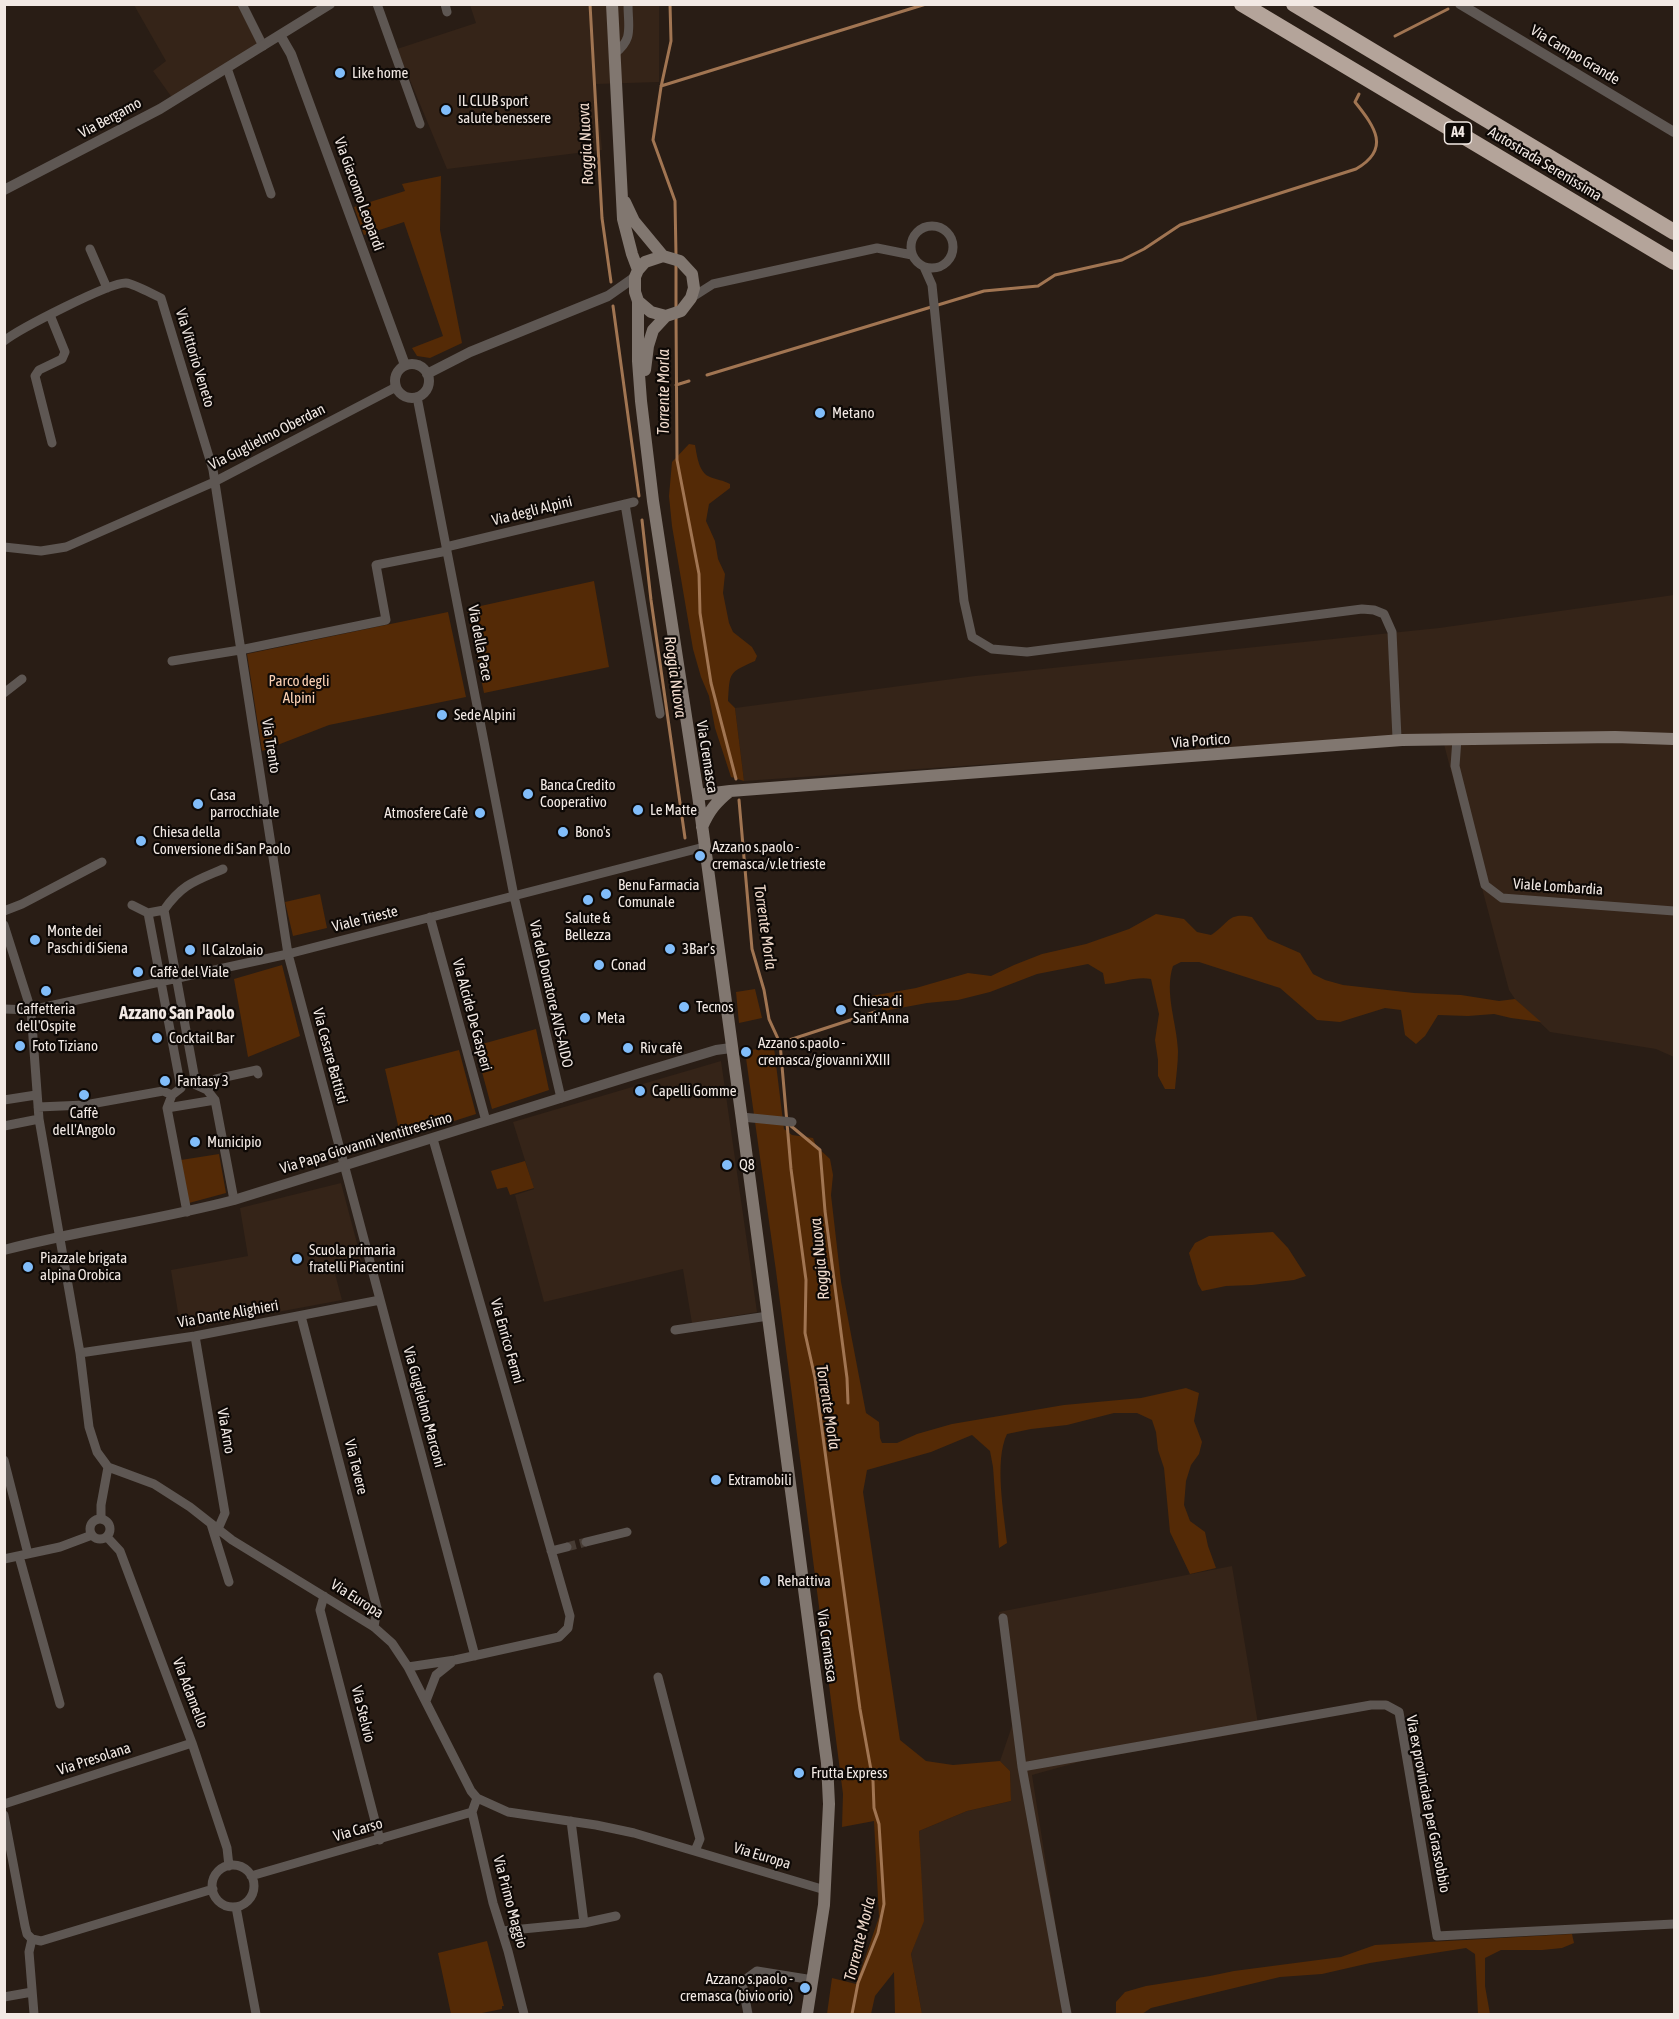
<!DOCTYPE html>
<html>
<head>
<meta charset="utf-8">
<style>
  body { margin:0 }
  #map { position:relative; width:1679px; height:2019px; overflow:hidden; background:#291d15; font-family:"Asap Condensed",sans-serif }
  canvas { display:block }
  .frame { position:absolute; inset:0; border:6px solid #f2e9e4; pointer-events:none }
</style>
</head>
<body>
<div id="map">
<canvas width="1679" height="2019"></canvas>
<div class="frame"></div>
</div>
<script>
const ctx = document.querySelector('canvas').getContext('2d');
ctx.lineJoin = 'round';
function fillPath(path, color) {
  ctx.fillStyle = color;
  ctx.fill(path, 'evenodd');
}
function strokePath(path, color, width, dash) {
  ctx.strokeStyle = color;
  ctx.lineWidth = width;
  ctx.lineCap = dash ? 'butt' : 'round';
  ctx.setLineDash(dash || []);
  ctx.stroke(path);
}
function drawText(font, color, halo, rows, align = 'center') {
  ctx.font = font + ' "Asap Condensed",sans-serif';
  ctx.lineWidth = 4.5;
  ctx.setLineDash([]);
  ctx.textBaseline = 'middle';
  ctx.strokeStyle = halo;
  ctx.fillStyle = color;
  for (const [text, x, y, turn = 0] of rows) {
    ctx.save();
    ctx.translate(x, y);
    ctx.rotate((+turn || 0) * Math.PI / 180);
    ctx.textAlign = isNaN(turn) ? turn : align;
    if (halo) ctx.strokeText(text, 0, 0);
    ctx.fillText(text, 0, 0);
    ctx.restore();
  }
}
fillPath(new Path2D(`
  M134,5H246L268,45L173,99L153,71L166,61Z
  M470,5H659V82L596,84L602,150L447,169L397,49L476,23Z
  M1674,595V1057L1656,1049L1550,1032L1515,999L1509,990L1441,733L744,781L735,708L975,676L1439,628Z
  M721,1061L757,1312L692,1323L683,1269L544,1302L515,1195L534,1189L513,1122Z
  M341,1183L362,1262L334,1270L342,1300L181,1330L171,1270L248,1256L240,1208Z
  M1232,1566L1259,1730L1086,1760L1032,1775L1059,1946L1072,2014H922L911,1954L923,1921L919,1831L967,1811L1011,1801L1010,1771L1000,1761L1012,1726L999,1612Z`), '#352418');
fillPath(new Path2D(`
  M441,176L440,230L462,343L430,358L417,356L412,348L443,336L404,222L364,235L354,207L405,191L402,184Z
  M689,444L695,445C697,456 699,473 710,477C717,480 723,480 730,484V488L709,504L706,521L715,541L718,559L725,574L723,593L729,623L733,632L752,647L757,656L755,661C728,673 730,672 728,701L735,708L744,781L731,777L715,728L709,696L701,677L693,649L672,526L669,496L672,462Z
  M594,581L609,667L484,693L467,609Z
  M448,612L466,697L329,725L262,751L247,654Z
  M320,894L327,928L293,936L285,902Z
  M1156,914L1184,919L1197,932L1211,935C1230,923 1227,912 1252,917L1268,939L1300,953L1313,974L1325,980L1343,985L1414,993L1461,995L1499,1001L1515,999L1541,1022L1511,1018L1494,1014L1468,1016L1438,1015L1425,1036L1416,1044L1405,1035L1401,1010L1385,1008L1340,1022L1317,1020L1280,988L1199,962H1181L1173,966C1164,993 1177,1023 1178,1051C1178,1064 1176,1077 1175,1089H1165L1158,1076V1060L1155,1040L1159,1014L1151,979C1136,976 1121,983 1105,984L1103,973L1088,964L1037,974L990,992L958,1000L927,1003L884,1011L871,996L916,988L968,973L991,976L1014,965L1042,954L1086,944L1129,929Z
  M282,965L300,1036L248,1057L234,979Z
  M755,989L762,1018L739,1023L736,992Z
  M536,1029L549,1090L492,1109L475,1046Z
  M774,1048L784,1129L792,1135L813,1138L816,1146L830,1159L833,1175L831,1195L841,1282L866,1413L879,1422L880,1438L882,1443H897L917,1434L952,1424L1064,1405L1141,1398L1186,1388L1199,1393L1194,1421L1202,1442L1199,1454L1191,1465L1186,1481L1184,1505L1190,1521L1205,1532L1208,1546L1216,1568L1190,1574L1170,1532L1164,1468L1158,1450L1156,1432L1152,1420L1137,1413H1114L1067,1425L1031,1429L1007,1434C994,1461 1004,1513 1007,1543L999,1548L993,1467L990,1451L972,1435L931,1452L867,1470L863,1492L900,1740L926,1761L953,1765L1000,1761L1010,1771L1011,1801L967,1811L919,1831L924,1921L911,1954L922,2014H895L894,1972L875,1996L871,2014H827L832,1978L856,1984L879,1917L874,1821L842,1827L843,1794L776,1271L746,1058L749,1057V1050Z
  M459,1050L476,1114L401,1138L385,1069Z
  M219,1154L226,1193L189,1203L181,1160Z
  M525,1161L534,1188L510,1195L507,1187L497,1189L491,1171Z
  M1273,1232L1288,1248L1306,1276L1294,1280L1252,1285L1226,1286L1202,1291L1198,1284L1189,1253L1195,1243L1209,1236Z
  M1572,1934L1574,1943L1562,1948L1542,1950H1501L1485,1958V1986L1490,2014H1478L1475,1954L1466,1948L1370,1963L1322,1974L1280,1977L1151,2008L1142,2014H1116V2002L1125,1992L1146,1986L1210,1976L1234,1971L1341,1957L1375,1945Z
  M487,1941L504,2006H502V2009L477,2014H451L438,1953Z`), '#542a06');
strokePath(new Path2D(`
  M590,4L602,218L611,282
  M670,4L671,41L661,87L653,140L675,201L676,255
  M1395,36L1448,9
  M661,86L926,4
  M676,264V309
  M613,306L639,496
  M676,315L677,460L699,574L700,613L711,683L736,779
  M707,375L984,291L1038,286L1055,275L1122,260L1144,249L1180,225L1356,169C1391,149 1375,127 1355,102L1359,94
  M676,385L689,381
  M642,520L651,600L685,838
  M739,800L752,949L764,990L769,1019L780,1043L791,1169L806,1280L805,1333L815,1378L860,1709L873,1781L874,1808L879,1824L884,1904L878,1933L858,1983L852,2014
  M780,1043L875,1012
  M791,1126L820,1150L825,1211L847,1378L848,1403`), '#a17552', 3);
strokePath(new Path2D(`
  M567,1547L586,1542`), '#473c34', 9, [9, 4.5]);
strokePath(new Path2D(`
  M242,4L263,46
  M377,4L420,124
  M445,4L447,12
  M614,54C634,39 628,28 628,4
  M227,68L271,194
  M911 247a21 21 0 1 1 42 0a21 21 0 1 1-42 0Z
  M90,249L107,288
  M924,267L932,285L964,601L972,637L992,649L1027,652L1362,609L1374,610L1384,614L1392,632L1397,738L1402,740
  M691,298L713,284L877,248L912,255
  M50,315L65,352L62,359L39,370L35,376L52,443
  M4,341C19,329 110,282 126,283C135,284 152,294 161,298L213,470L288,954L475,1656
  M417,397L514,896L561,1098
  M625,504L660,714
  M4,547L41,551L66,547L214,482L396,387
  M446,547L634,502
  M172,661L240,650L386,620L376,565L447,551
  M4,693L22,679
  M1457,739L1455,766L1485,885L1502,898L1674,911
  M132,905L148,913
  M164,910C182,884 195,881 223,869
  M4,911L22,904L102,862
  M430,917L486,1121
  M4,925L31,1010L39,1119L80,1353L89,1427L97,1452L108,1467L154,1484L190,1507L232,1540L374,1627L392,1643L408,1667L471,1791L477,1798L508,1812L596,1825L634,1833L825,1890
  M4,1009L31,1010L288,954L704,847
  M207,1090L216,1079L257,1070L258,1074
  M4,1100L36,1095
  M38,1107L85,1105L163,1091L172,1095
  M167,1108L215,1100
  M742,1117L792,1122
  M4,1126L39,1119
  M187,1212L167,1108L172,1095L181,1088L148,913L164,910L196,1085L207,1090L215,1100L234,1200
  M301,1316L377,1608L374,1627
  M675,1330L768,1316
  M195,1336L225,1513L218,1529
  M80,1353L195,1336L380,1300
  M4,1460L28,1554
  M101,1519V1505L108,1467
  M90 1529a10 10 0 1 1 20 0a10 10 0 1 1-20 0Z
  M211,1524L229,1582
  M107,1537L120,1551L192,1743L227,1848L229,1866
  M586,1542L627,1532
  M551,1551L567,1547
  M19,1556L60,1704
  M4,1559L60,1547L92,1535
  M324,1596L320,1610L380,1840
  M1003,1618L1022,1767L1067,2014
  M408,1667L455,1660L559,1637L568,1628L570,1616L433,1139
  M658,1677L700,1839L695,1851
  M426,1701L436,1675L451,1663
  M1022,1767L1371,1705H1386L1399,1712L1437,1936L1674,1924
  M477,1798L472,1812L493,1903L508,1951L524,2014
  M4,1804L192,1743
  M4,1815L25,1926L27,1934L32,1939L29,1952L34,2014
  M212 1886a21 21 0 1 1 42 0a21 21 0 1 1-42 0Z
  M251,1876L472,1812
  M236,1907L256,2014
  M584,1923L616,1916
  M502,1931L584,1923L571,1821
  M32,1939L41,1941L213,1889
  M4,1997L32,1992
  M748,2014L742,1982L757,1971L813,1980`), '#5e5753', 9);
strokePath(new Path2D(`
  M1460,4L1674,132
  M280,35L291,54L405,365
  M4,190L160,109L330,4
  M395 381a17 17 0 1 1 34 0a17 17 0 1 1-34 0Z
  M427,374L470,352L608,296L635,277
  M4,1250C80,1230 158,1220 234,1200L640,1073L716,1050L731,1048`), '#5e5753', 10);
strokePath(new Path2D(`
  M612,4L623,219L632,254L638,270
  M625,202L634,221L663,256
  M638,301L651,312L666,316L681,311L691,298L694,288L692,274L680,261L663,256L645,262L638,270L635,277V292L638,301V361L641,401L653,501L698,795L741,1113L827,1763L829,1804L824,1905L807,2014
  M645,370L648,346L653,330L666,316
  M698,795L730,791L1402,740L1615,737L1674,739
  M702,827C709,811 716,802 730,791`), '#817770', 12);
strokePath(new Path2D(`
  M1242,4L1674,262
  M1294,4L1674,232`), '#b4a49a', 16);
for (const [x, y, r, color] of [
  [340,73,6,"#81bdfa"],
  [446,110,6,"#81bdfa"],
  [820,413,6,"#81bdfa"],
  [442,715,6,"#81bdfa"],
  [528,794,6,"#81bdfa"],
  [198,804,6,"#81bdfa"],
  [638,810,6,"#81bdfa"],
  [480,813,6,"#81bdfa"],
  [563,832,6,"#81bdfa"],
  [141,841,6,"#81bdfa"],
  [700,856,6,"#81bdfa"],
  [606,894,6,"#81bdfa"],
  [588,900,6,"#81bdfa"],
  [35,940,6,"#81bdfa"],
  [670,949,6,"#81bdfa"],
  [190,950,6,"#81bdfa"],
  [599,965,6,"#81bdfa"],
  [138,972,6,"#81bdfa"],
  [46,991,6,"#81bdfa"],
  [684,1007,6,"#81bdfa"],
  [841,1010,6,"#81bdfa"],
  [585,1018,6,"#81bdfa"],
  [157,1038,6,"#81bdfa"],
  [20,1046,6,"#81bdfa"],
  [628,1048,6,"#81bdfa"],
  [746,1052,6,"#81bdfa"],
  [165,1081,6,"#81bdfa"],
  [640,1091,6,"#81bdfa"],
  [84,1095,6,"#81bdfa"],
  [195,1142,6,"#81bdfa"],
  [727,1165,6,"#81bdfa"],
  [297,1259,6,"#81bdfa"],
  [28,1267,6,"#81bdfa"],
  [716,1480,6,"#81bdfa"],
  [765,1581,6,"#81bdfa"],
  [799,1773,6,"#81bdfa"],
  [805,1988,6,"#81bdfa"]
]) {
  const dot = new Path2D();
  dot.arc(x, y, r, 0, 2 * Math.PI);
  ctx.fillStyle = color;
  ctx.fill(dot);
  strokePath(dot, '#0e0906', 2);
}
for (const [x, y, w] of [
  [1458,133,27]
]) {
  const box = new Path2D();
  box.roundRect(x - w / 2, y - 11, w, 22, 4.5);
  ctx.fillStyle = '#0e0906';
  ctx.fill(box);
  strokePath(box, '#f2e9e4', 1.5);
}
drawText('bold 14px', '#f2e9e4', null, [
  ["A4",1458,133]
]);
drawText('15px', '#f2e9e4', '#0e0906', [
  ["Via Campo Grande",1575,55,31],
  ["Via Bergamo",110,118,-28],
  ["Autostrada Serenissima",1545,164,31],
  ["Via Giacomo Leopardi",359,194,70],
  ["Via Vittorio Veneto",195,358,73],
  ["Via Guglielmo Oberdan",267,437,-27],
  ["Via degli Alpini",532,511,-14],
  ["Via della Pace",480,643,79],
  ["Via Portico",1201,741,-4],
  ["Via Trento",271,746,81],
  ["Via Cremasca",707,757,81],
  ["Viale Lombardia",1558,887,4],
  ["Viale Trieste",365,919,-14],
  ["Via del Donatore AVIS-AIDO",551,994,77],
  ["Via Alcide De Gasperi",472,1015,75],
  ["Via Cesare Battisti",330,1056,75],
  ["Via Papa Giovanni Ventitreesimo",366,1143,-17],
  ["Via Dante Alighieri",228,1314,-10],
  ["Via Enrico Fermi",507,1341,74],
  ["Via Guglielmo Marconi",424,1407,75],
  ["Via Arno",226,1431,80],
  ["Via Tevere",356,1467,76],
  ["Via Europa",357,1599,32],
  ["Via Cremasca",827,1646,82],
  ["Via Adamello",190,1693,69],
  ["Via Stelvio",363,1714,76],
  ["Via Presolana",94,1759,-18],
  ["Via ex provinciale per Grassobbio",1428,1804,79],
  ["Via Carso",358,1830,-16],
  ["Via Europa",762,1856,17],
  ["Via Primo Maggio",510,1902,75]
]);
drawText('15px', '#f2e9e4', '#0e0906', [
  ["Like home",352,73],
  ["IL CLUB sport",458,101],
  ["salute benessere",458,118],
  ["Metano",832,413],
  ["Sede Alpini",454,715],
  ["Banca Credito",540,785],
  ["Cooperativo",540,802],
  ["Casa",210,795],
  ["parrocchiale",210,812],
  ["Le Matte",650,810],
  ["Atmosfere Cafè",468,813,"right"],
  ["Chiesa della",153,832],
  ["Conversione di San Paolo",153,849],
  ["Bono's",575,832],
  ["Azzano s.paolo -",712,847],
  ["cremasca/v.le trieste",712,864],
  ["Benu Farmacia",618,885],
  ["Comunale",618,902],
  ["Salute &",588,918,"center"],
  ["Bellezza",588,935,"center"],
  ["Monte dei",47,931],
  ["Paschi di Siena",47,948],
  ["3Bar's",682,949],
  ["Il Calzolaio",202,950],
  ["Conad",611,965],
  ["Caffè del Viale",150,972],
  ["Chiesa di",853,1001],
  ["Sant'Anna",853,1018],
  ["Tecnos",696,1007],
  ["Caffetteria",46,1009,"center"],
  ["dell'Ospite",46,1026,"center"],
  ["Meta",597,1018],
  ["Cocktail Bar",169,1038],
  ["Azzano s.paolo -",758,1043],
  ["cremasca/giovanni XXIII",758,1060],
  ["Foto Tiziano",32,1046],
  ["Riv cafè",640,1048],
  ["Fantasy 3",177,1081],
  ["Capelli Gomme",652,1091],
  ["Caffè",84,1113,"center"],
  ["dell'Angolo",84,1130,"center"],
  ["Municipio",207,1142],
  ["Q8",739,1165],
  ["Scuola primaria",309,1250],
  ["fratelli Piacentini",309,1267],
  ["Piazzale brigata",40,1258],
  ["alpina Orobica",40,1275],
  ["Extramobili",728,1480],
  ["Rehattiva",777,1581],
  ["Frutta Express",811,1773],
  ["Azzano s.paolo -",793,1979,"right"],
  ["cremasca (bivio orio)",793,1996,"right"]
], 'left');
drawText('15px', '#fcd1b4', '#0e0906', [
  ["Parco degli",299,681],
  ["Alpini",299,698]
]);
drawText('italic 16px', '#f1dbcd', '#0e0906', [
  ["Roggia Nuova",586,144,-93],
  ["Torrente Morla",664,392,-90],
  ["Roggia Nuova",675,677,82],
  ["Torrente Morla",765,927,82],
  ["Roggia Nuova",820,1259,-96],
  ["Torrente Morla",828,1407,81],
  ["Torrente Morla",860,1939,-76]
]);
drawText('bold 18px', '#f2e9e4', '#0e0906', [
  ["Azzano San Paolo",177,1013]
]);
</script>
</body>
</html>
